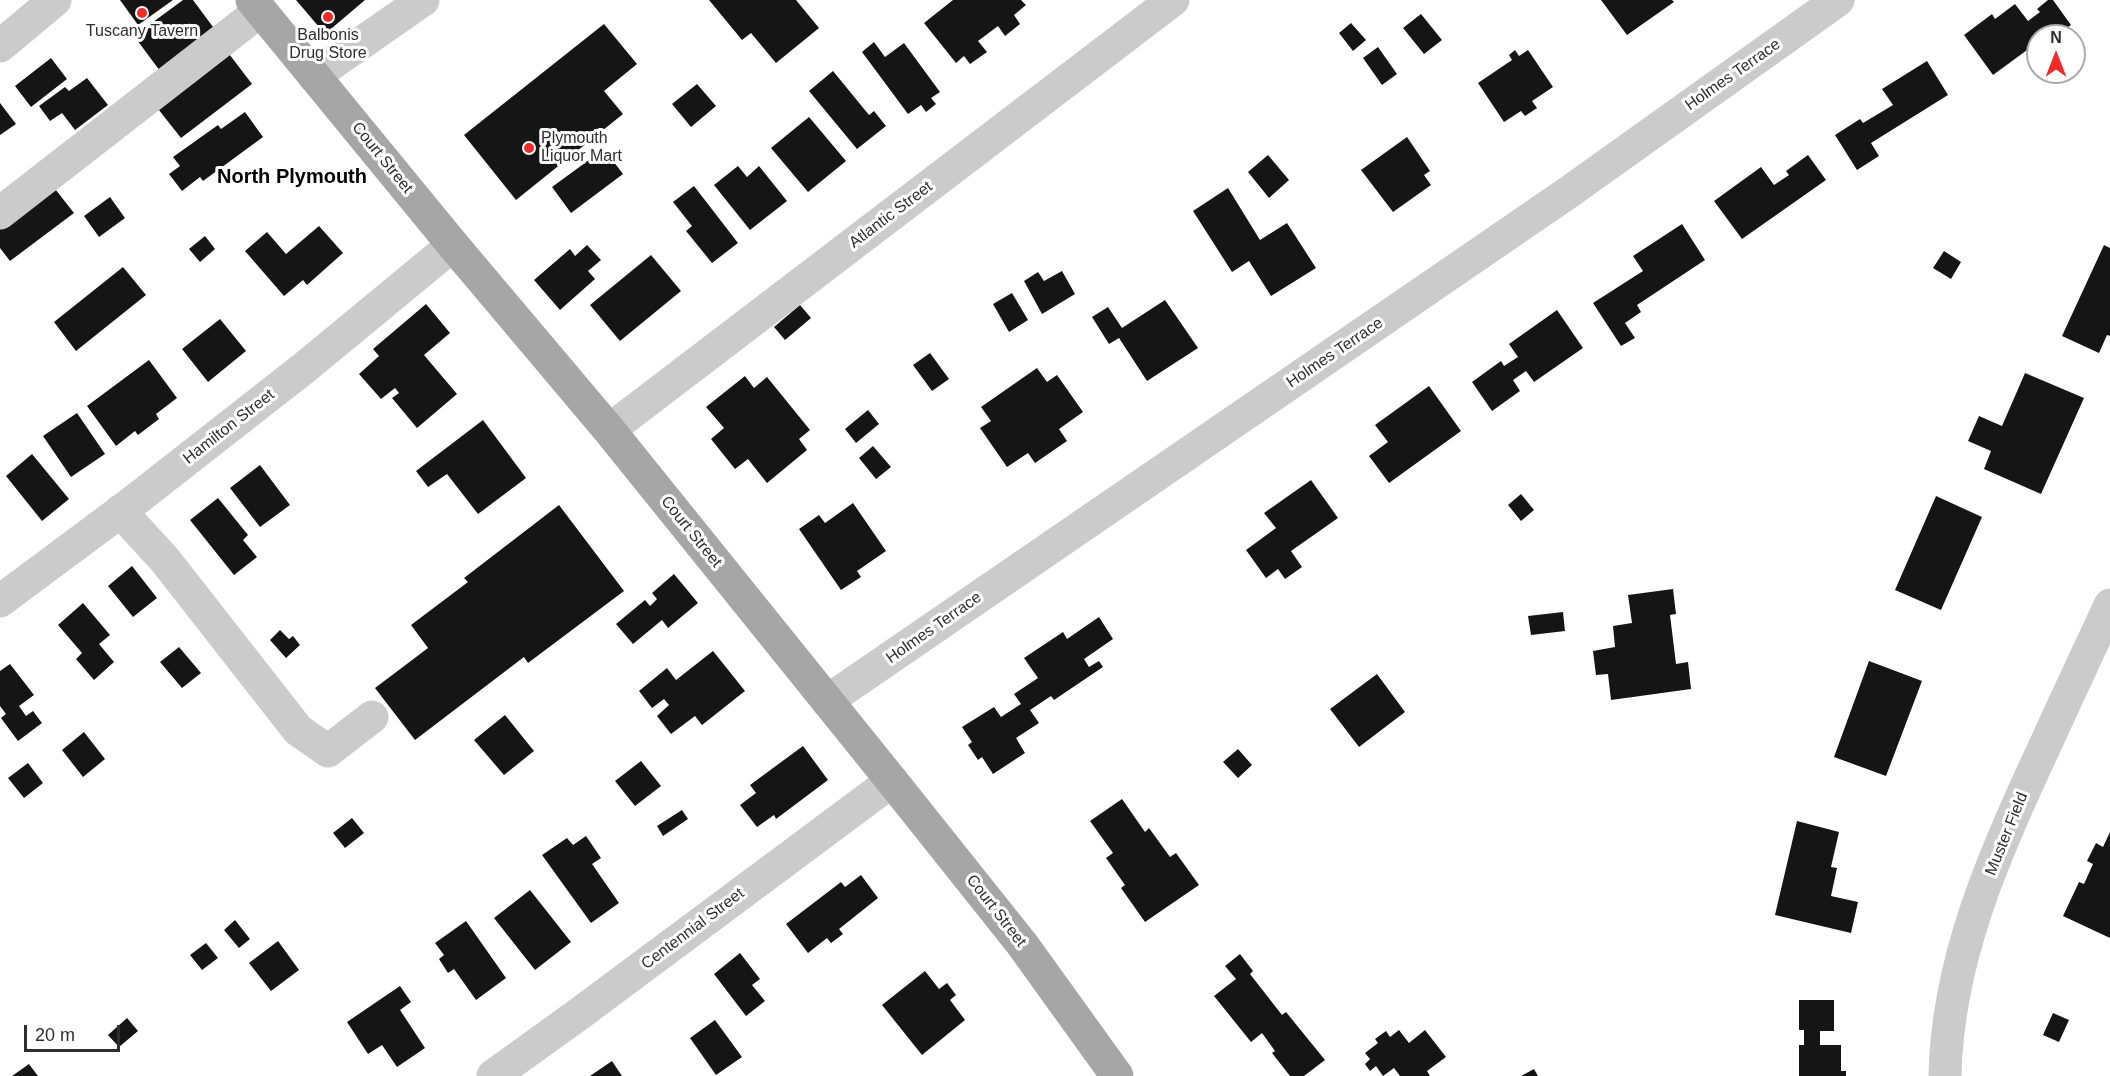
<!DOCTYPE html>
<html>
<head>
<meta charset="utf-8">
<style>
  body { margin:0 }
  #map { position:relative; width:2110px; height:1076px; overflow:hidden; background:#fff; font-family:Helvetica,sans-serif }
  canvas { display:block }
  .north { position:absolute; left:2026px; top:24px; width:60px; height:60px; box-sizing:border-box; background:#fff; border:2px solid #ababab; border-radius:50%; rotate:0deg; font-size:16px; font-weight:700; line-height:24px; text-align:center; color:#2e2e2e }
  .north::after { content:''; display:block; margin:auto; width:21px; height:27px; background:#ee2b27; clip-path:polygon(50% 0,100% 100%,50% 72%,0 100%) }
  .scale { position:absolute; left:24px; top:1025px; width:96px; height:27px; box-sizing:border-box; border:3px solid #2e2e2e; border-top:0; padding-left:8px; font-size:18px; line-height:21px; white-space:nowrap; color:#2e2e2e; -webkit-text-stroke:4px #fff; paint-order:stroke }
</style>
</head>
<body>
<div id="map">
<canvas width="2110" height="1076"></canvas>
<div class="north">N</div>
<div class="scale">20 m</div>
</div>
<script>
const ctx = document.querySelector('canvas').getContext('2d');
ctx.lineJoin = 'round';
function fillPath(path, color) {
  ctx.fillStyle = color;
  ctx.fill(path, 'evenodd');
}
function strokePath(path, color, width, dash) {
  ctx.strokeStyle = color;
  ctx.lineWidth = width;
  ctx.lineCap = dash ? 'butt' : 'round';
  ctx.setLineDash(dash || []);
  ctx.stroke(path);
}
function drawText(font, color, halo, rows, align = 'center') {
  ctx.font = font + ' Helvetica,sans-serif';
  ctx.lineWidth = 6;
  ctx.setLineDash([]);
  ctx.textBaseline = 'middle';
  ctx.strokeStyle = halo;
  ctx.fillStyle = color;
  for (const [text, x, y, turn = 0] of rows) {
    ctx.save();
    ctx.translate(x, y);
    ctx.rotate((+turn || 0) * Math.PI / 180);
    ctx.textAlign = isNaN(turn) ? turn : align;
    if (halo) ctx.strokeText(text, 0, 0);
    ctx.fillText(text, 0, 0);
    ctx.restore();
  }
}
fillPath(new Path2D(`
  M120,0H173L138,25Z
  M183,0H193L219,35L163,75L134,36Z
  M296,0H365L325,34Z
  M709,0H796L819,28L776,63L751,33L742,40Z
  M953,0H1021L1026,5L1014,15L1020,24L1005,36L998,26L978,41L987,52L970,64L964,56L956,63L924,23Z
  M1601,0H1672L1674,2L1627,35Z
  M2048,0H2053L2071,25L2056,36H2038V42L1993,75L1964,35L1992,14L1995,19L2015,4L2028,21L2040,12L2037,9Z
  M1421,14L1442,40L1424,54L1403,28Z
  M1351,23L1366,40L1353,51L1339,33Z
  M604,24L637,64L604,91L623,114L516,200L464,135Z
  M874,42L885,57L904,43L940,92L931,98L936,104L926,112L921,105L908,114L862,52Z
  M223,46L252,84L181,138L151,100Z
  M1378,47L1397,74L1382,85L1363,58Z
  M1515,50L1519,56L1528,50L1553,87L1532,101L1537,108L1525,116L1521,111L1504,122L1478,83L1512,60L1509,55Z
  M51,58L67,79L31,107L15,86Z
  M1927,61L1948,95L1871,143L1879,156L1857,170L1835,135L1860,119L1863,123L1893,105L1882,89Z
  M833,71L869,115L874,111L886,126L857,149L809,91Z
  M87,78L108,105L75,130L62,113L50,121L39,106L65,87L69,91Z
  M697,84L716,106L691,127L672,104Z
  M0,103L16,124L0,135Z
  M245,112L263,137L203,181L200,177L182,191L169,174L180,166L173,157L218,125L221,129Z
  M809,117L846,161L808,192L771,148Z
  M1407,137L1430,171L1424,175L1431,185L1393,212L1361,170Z
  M604,149L623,174L571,213L552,187Z
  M1268,155L1289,180L1269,198L1248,172Z
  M1808,155L1826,180L1742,239L1714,201L1761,167L1774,185L1789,175L1786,171Z
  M738,166L747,177L759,166L787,201L750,230L714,185Z
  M52,185L74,213L10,261L0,248V225Z
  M694,186L738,243L712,263L686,231L692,226L673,202Z
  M1228,188L1260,240L1287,223L1316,268L1271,296L1249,261L1232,272L1193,211Z
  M110,197L125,218L99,237L84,216Z
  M1682,224L1705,260L1637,305L1641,312L1625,323L1635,338L1621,346L1593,303L1643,271L1633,256Z
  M319,226L343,253L307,285L303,280L284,296L245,251L267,232L286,254Z
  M205,236L215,249L200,262L189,249Z
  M587,245L601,260L588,271L595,279L560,310L534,280L570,249L575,256Z
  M2104,245L2110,248V336L2107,335L2099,353L2062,336Z
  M1944,251L1961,262L1951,279L1933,268Z
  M651,255L681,291L620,341L590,305Z
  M123,267L146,295L76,351L54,322Z
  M1062,271L1075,294L1042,314L1024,281L1038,272L1044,281Z
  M1012,293L1028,320L1009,332L993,304Z
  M1165,300L1198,348L1147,381L1119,338L1109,344L1092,317L1108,307L1122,328Z
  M426,304L450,333L424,355L457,394L417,428L392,398L399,393L395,388L381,399L359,374L379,356L373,349Z
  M800,305L811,318L785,340L774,327Z
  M1557,310L1583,348L1534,382L1526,371L1513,380L1520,391L1492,411L1472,382L1501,361L1504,366L1518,357L1509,344Z
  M220,319L246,351L208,382L182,349Z
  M930,353L949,379L932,391L913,365Z
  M149,360L177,398L156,414L159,419L138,435L135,431L116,446L87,406Z
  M1037,368L1047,382L1057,375L1083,412L1059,429L1067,441L1035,463L1028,453L1007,467L980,428L991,421L981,407Z
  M2025,373L2084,398L2041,494L1984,469L1991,451L1968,441L1979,416L2002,426Z
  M745,376L754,388L767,377L810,430L799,439L807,450L767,483L748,459L735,469L711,439L724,428L706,407Z
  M1429,386L1461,431L1389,483L1369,456L1388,442L1375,425Z
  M868,410L879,424L856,443L845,429Z
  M77,413L105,454L71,477L43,436Z
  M483,420L526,478L478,514L447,474L428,487L416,471Z
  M873,446L891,467L876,479L859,458Z
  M32,454L69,499L42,521L6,476Z
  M260,465L290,505L260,527L230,488Z
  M1311,480L1338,518L1291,551L1302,567L1285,579L1278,569L1266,578L1246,550L1276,528L1264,513Z
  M1521,494L1534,510L1521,521L1508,505Z
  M1936,496L1982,517L1941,610L1895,590Z
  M218,498L248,535L243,540L257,557L234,575L190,520Z
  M853,503L886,551L857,571L861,577L841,590L799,529L819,515L825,523Z
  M559,505L624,591L528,663L524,657L415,740L375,688L428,648L411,625L468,582L464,578Z
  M132,566L157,598L133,617L108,586Z
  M674,574L698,603L668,628L662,620L633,644L616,624L645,600L650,606L657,599L652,593Z
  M1673,589L1676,614L1670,615L1676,664L1688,662L1691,689L1611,700L1608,674L1596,675L1593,651L1615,647L1613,626L1632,623L1628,595Z
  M83,603L110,635L99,644L114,662L94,680L76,659L82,653L58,625Z
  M1563,612L1565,631L1531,635L1528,616Z
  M1099,617L1113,639L1084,659L1089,667L1099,661L1103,667L1054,700L1051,696L1030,710L1039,723L1016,738L1025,753L993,774L982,757L978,760L968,745L972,742L962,727L994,707L1001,717L1021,704L1014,694L1038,678L1024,658L1063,632L1067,639Z
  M280,630L289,639L293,636L300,645L286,658L270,640Z
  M179,647L201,673L182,688L160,662Z
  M713,651L745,691L702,725L695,716L671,734L657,716L669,705L664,699L652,708L639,691L667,668L676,680Z
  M1869,661L1922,681L1886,776L1834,757Z
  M10,664L34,695L19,706L26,716L33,711L42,723L18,741L1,718L6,714L0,706V671Z
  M1377,674L1405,712L1359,747L1330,709Z
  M505,715L534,751L504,775L474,740Z
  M84,732L105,759L83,777L62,750Z
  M803,746L828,780L776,819L774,815L757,827L740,805L756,793L750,785Z
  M1238,749L1252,765L1238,778L1223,762Z
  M641,761L661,786L635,806L615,781Z
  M28,763L43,783L24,798L8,778Z
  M1122,799L1145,832L1149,828L1170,857L1176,853L1199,885L1145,922L1121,888L1125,885L1106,858L1113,853L1090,821Z
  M682,810L688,819L663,836L657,826Z
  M352,818L364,833L345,848L333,833Z
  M1797,821L1839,832L1831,867L1837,868L1831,896L1858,902L1851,933L1775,915Z
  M2110,832V938L2063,916L2079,882L2084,884L2093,864L2087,861L2096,843L2103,847Z
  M586,836L601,858L592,864L619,903L591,923L542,855L567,838L573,845Z
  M861,875L878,898L839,929L843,934L831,943L827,938L808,953L786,924L841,882L845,887Z
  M530,890L571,942L535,970L494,918Z
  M235,920L250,939L239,948L224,930Z
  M466,921L506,978L476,1000L454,969L448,973L439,959L444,955L435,943Z
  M278,941L299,970L271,991L249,963Z
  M206,943L218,958L202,970L190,955Z
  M740,953L760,979L752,985L765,1001L746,1016L714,974Z
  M1240,954L1253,971L1250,974L1282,1015L1286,1012L1325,1060L1304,1076H1290L1272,1053L1275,1051L1262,1033L1251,1042L1214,996L1236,979L1225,966Z
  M925,971L939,989L947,983L956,995L950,1000L965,1020L922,1055L882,1005Z
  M400,986L411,1002L400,1010L425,1048L397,1067L382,1045L368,1054L347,1022Z
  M1799,1000H1834V1031H1820V1045H1841V1071H1846V1076H1799V1045H1804V1030H1799Z
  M2053,1013L2069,1020L2059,1042L2043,1035Z
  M127,1018L138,1031L119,1047L108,1035Z
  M715,1020L742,1057L716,1075L690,1038Z
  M1399,1030L1409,1043L1425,1030L1446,1057L1427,1071L1430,1076H1400L1394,1068L1383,1076L1376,1066L1370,1071L1365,1064L1370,1059L1365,1053L1378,1043L1375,1039L1386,1031L1390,1037Z
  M612,1061L622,1076H590Z
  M29,1064L38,1076H12Z
  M1534,1069L1538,1076H1521Z`), '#151515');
strokePath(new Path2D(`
  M0,46L55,0
  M314,76L423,0
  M0,213L260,11
  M609,430L1173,0
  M120,511L165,560L298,730L328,751L372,717
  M0,601L129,505L304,368L453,245
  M827,701L1569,192L1838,0
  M493,1076L579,1014L892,781
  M1945,1076C1947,961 1995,852 2043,750C2065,701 2088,653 2110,605`), '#cbcbcb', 33);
strokePath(new Path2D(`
  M252,0L453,245L609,430L892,781L1022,944L1117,1076`), '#a6a6a6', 33);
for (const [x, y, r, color] of [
  [142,13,6,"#ee2b27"],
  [328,17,6,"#ee2b27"],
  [529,148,6,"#ee2b27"]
]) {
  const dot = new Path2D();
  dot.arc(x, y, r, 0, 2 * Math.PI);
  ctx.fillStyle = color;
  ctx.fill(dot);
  strokePath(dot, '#fff', 2);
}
drawText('16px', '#2e2e2e', '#fff', [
  ["Tuscany Tavern",142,32],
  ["Balbonis",328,36],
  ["Drug Store",328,54],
  ["Plymouth",541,139,"left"],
  ["Liquor Mart",541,157,"left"]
]);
drawText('16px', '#2e2e2e', '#fff', [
  ["Holmes Terrace",1733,75,-35],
  ["Court Street",382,158,51],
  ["Atlantic Street",891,215,-37],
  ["Holmes Terrace",1335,353,-34],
  ["Hamilton Street",229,427,-38],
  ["Court Street",691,532,51],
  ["Holmes Terrace",934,628,-35],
  ["Muster Field",2007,834,-68],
  ["Court Street",996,911,52],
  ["Centennial Street",693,929,-37]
]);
drawText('bold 20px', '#000', '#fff', [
  ["North Plymouth",292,177]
]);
</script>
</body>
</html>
